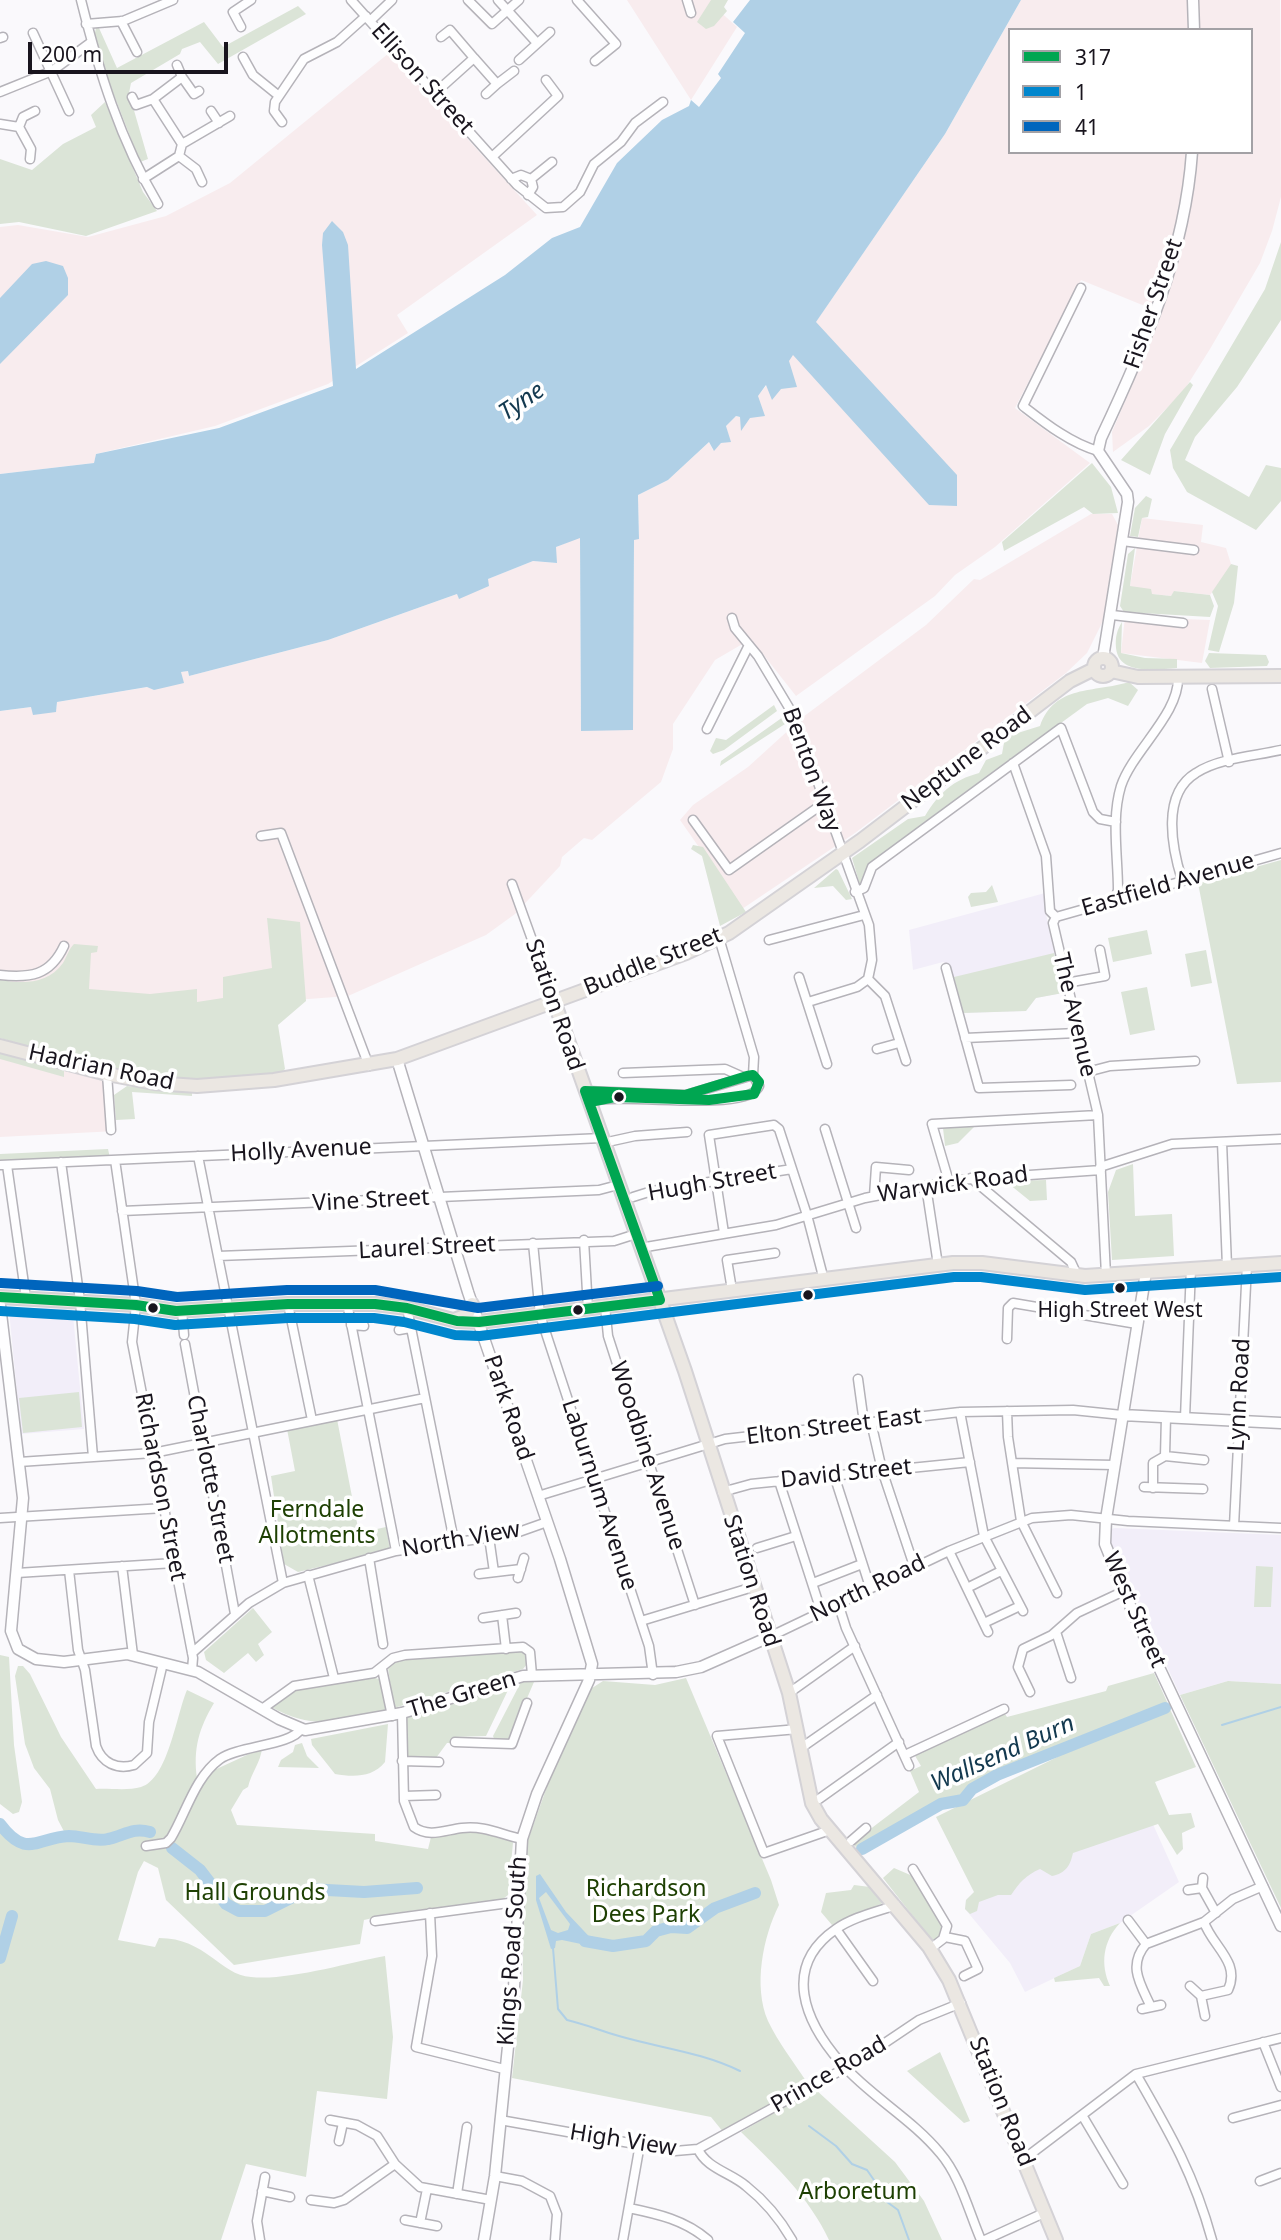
<!DOCTYPE html>
<html>
<head>
<meta charset="utf-8">
<style>
  body { margin:0 }
  #map { position:relative; width:1281px; height:2240px; overflow:hidden; background:#faf9fc; font-family:"Noto Sans",sans-serif }
  canvas { display:block }
  .legend { position:absolute; left:1008px; top:28px; width:245px; height:126px; box-sizing:border-box; background:#fff; border:2px solid #a3a1a5; margin:0; padding:9px 12px; list-style:none; font-size:21px; color:#19151e }
  .legend li { display:flex; align-items:center; gap:14px; height:35px }
  .legend b { width:35px; border:2px solid #a3a1a5 }
  .scale { position:absolute; left:28px; top:42px; width:200px; height:32px; box-sizing:border-box; border:4px solid #19151e; border-top:0; padding-left:9px; font-size:21px; line-height:24px; white-space:nowrap; color:#19151e; -webkit-text-stroke:5px #fff; paint-order:stroke }
</style>
</head>
<body>
<div id="map">
<canvas width="1281" height="2240"></canvas>
<ul class="legend">
<li><b style="height:9px;background:#00a651"></b>317</li>
<li><b style="height:9px;background:#0086cd"></b>1</li>
<li><b style="height:9px;background:#0065bd"></b>41</li>
</ul>
<div class="scale">200 m</div>
</div>
<script>
const ctx = document.querySelector('canvas').getContext('2d');
ctx.lineJoin = 'round';
function fillPath(path, color) {
  ctx.fillStyle = color;
  ctx.fill(path, 'evenodd');
}
function strokePath(path, color, width, dash) {
  ctx.strokeStyle = color;
  ctx.lineWidth = width;
  ctx.lineCap = dash ? 'butt' : 'round';
  ctx.setLineDash(dash || []);
  ctx.stroke(path);
}
function drawText(font, color, halo, rows, align = 'center') {
  ctx.font = font + ' "Noto Sans",sans-serif';
  ctx.lineWidth = 7;
  ctx.setLineDash([]);
  ctx.textBaseline = 'middle';
  ctx.strokeStyle = halo;
  ctx.fillStyle = color;
  for (const [text, x, y, turn = 0] of rows) {
    ctx.save();
    ctx.translate(x, y);
    ctx.rotate((+turn || 0) * Math.PI / 180);
    ctx.textAlign = isNaN(turn) ? turn : align;
    if (halo) ctx.strokeText(text, 0, 0);
    ctx.fillText(text, 0, 0);
    ctx.restore();
  }
}
fillPath(new Path2D(`
  M627,0H717L715,7L737,27L691,100Z
  M1021,0H1280L1281,197L1272,231L1260,263L1210,349L1183,392L1149,426L1113,452L1112,432L1162,313L1081,280L1015,408L1090,463L995,547L955,575L935,596L796,696L751,639L715,660L673,724V749L661,782L592,840L584,838L562,857L560,866L515,914L486,935L348,996L125,1013L0,983V711L31,707L56,711L57,702L148,687L154,690L181,672L188,671L189,676L328,640L457,594L459,598L488,579L533,561L556,563V547L580,537L581,730H632L634,539L639,538L638,495L668,480L709,442L713,450L721,443L730,441L726,426L736,416L740,417L788,360L815,323L945,134ZM1010,30H1251V152H1010Z
  M389,53L537,215L397,315L408,333L328,384L215,426L96,454L94,463L0,474V227L18,225L88,237L166,216L230,183Z
  M1091,514H1112L1118,525L1103,621L1087,653L1066,673L855,833L742,909L680,820L693,805L748,767L803,717L926,625L974,579L980,580Z
  M1142,518L1203,525L1201,542L1226,548L1231,564L1229,571L1210,595L1175,591L1171,596L1151,594L1130,586Z
  M1125,617L1210,620L1202,663L1121,653Z
  M0,1053L111,1083L116,1131L0,1137Z`), '#f8ecee');
fillPath(new Path2D(`
  M1045,893V909L1063,993L1036,998L1026,1011L963,1013L950,965L943,962L913,970L909,930Z
  M72,1305L84,1429L21,1434L9,1310Z
  M1115,1528L1281,1535V1684L1228,1681L1180,1695L1109,1539L1111,1529Z
  M1151,1820L1179,1882L1120,1923L1091,1934L1080,1966L1025,1992L1010,1963L965,1909L966,1900L975,1892Z`), '#f2eef9');
fillPath(new Path2D(`
  M711,0H728L724,7L727,11L714,26L706,29L697,22Z
  M298,6L306,14L218,64L200,42L182,49L180,54L131,83L129,93L148,159L140,162L93,41L96,28H99L117,68L204,22L223,47Z
  M105,102L143,192L157,211L86,236L19,222L0,224V159L32,170L63,144L96,127L91,115Z
  M1281,242V320L1237,387L1195,437L1185,460L1249,497L1266,465L1281,468V501L1256,530L1187,492L1173,468L1170,450L1265,289Z
  M1190,382L1193,385L1165,434L1150,475L1121,460Z
  M1092,463L1111,487L1118,513L1093,514L1084,507L1004,551L1002,542Z
  M1146,496L1152,499L1148,517L1142,518L1138,537L1130,536L1135,508Z
  M1135,548L1130,586L1151,589L1152,594L1171,596L1174,591L1210,595L1214,606L1210,617L1124,612L1120,606L1128,554Z
  M1231,564L1238,566L1234,603L1219,652L1208,650L1218,606L1212,592Z
  M1122,622L1121,653L1145,658L1177,659V668C1157,669 1119,676 1116,648C1115,637 1117,630 1122,622Z
  M1209,653L1266,655L1269,662L1267,666L1210,668L1205,661Z
  M1129,682L1138,690L1128,706L1108,698L1087,704L872,861L860,885L852,858L908,819L925,816C939,793 953,780 979,773L986,760L1002,754L1005,737L1040,726C1055,684 1094,693 1129,682Z
  M774,705L777,711L724,750L713,754L710,751L716,738L726,740Z
  M783,717L785,724L720,766L721,761Z
  M693,845L703,847L746,912L720,926L702,856L691,849Z
  M1281,860V1082L1237,1084L1198,883Z
  M836,869L838,870L852,899L846,900L833,886L814,888Z
  M992,885L998,902L971,907L968,897L971,893L986,892Z
  M267,918L300,922L306,1001L278,1025L285,1069L281,1073C243,1077 205,1082 168,1078C111,1073 55,1054 0,1038V980C23,984 48,984 63,963C67,956 69,949 74,944L98,946L97,952L91,953L89,989L150,994L197,989V1002L223,998V977L272,968Z
  M1147,930L1152,954L1113,962L1108,938Z
  M1206,950L1212,983L1191,987L1185,954Z
  M1054,953L1063,993L1036,998L1026,1011L963,1013L954,977Z
  M1147,987L1155,1030L1130,1035L1121,992Z
  M0,1049L64,1070V1077L0,1059Z
  M127,1086L192,1092V1096L132,1092L135,1119L116,1120L114,1095Z
  M976,1125L958,1143L945,1146L943,1128Z
  M108,1149L110,1158L0,1162V1154Z
  M1133,1164L1135,1216L1172,1214L1174,1256L1112,1260L1108,1192L1116,1170Z
  M1046,1180L1047,1200L1030,1201L1009,1184L1008,1181Z
  M79,1392L82,1427L23,1433L19,1398Z
  M337,1419L359,1533L386,1527L390,1550L298,1572L284,1564L271,1476L295,1471L287,1429Z
  M1256,1566L1273,1567L1271,1607H1254Z
  M253,1608L272,1632L258,1644L264,1655L256,1662L248,1653L224,1673L206,1660L204,1652Z
  M517,1650L527,1655L528,1663L523,1669L394,1708L388,1668L398,1660Z
  M0,1655L9,1657L14,1745L22,1802L19,1812L13,1814L0,1804Z
  M18,1666H23L30,1674L61,1737L96,1789C109,1788 128,1791 141,1787C168,1779 176,1716 187,1690L214,1703C199,1728 193,1749 197,1778L262,1748C261,1762 251,1773 248,1787L243,1790L231,1810L237,1825L375,1834V1841L428,1849L431,1837C449,1833 503,1822 513,1843L508,1895L503,1899L395,1913L364,1920L360,1944L234,1965L166,1900L158,1868L144,1861L138,1872L118,1940L155,1947L159,1938C206,1938 220,1975 251,1977C287,1981 347,1963 385,1956L393,2037L387,2099L317,2091L306,2177L246,2164L221,2240H0V1830C20,1853 42,1846 69,1841L58,1820L50,1789L34,1768L25,1744L15,1676Z
  M1154,1673L1168,1704L997,1772L956,1799L940,1800L924,1811L858,1849L852,1843L919,1792L910,1771L921,1766L914,1754L1003,1711L1007,1717L1106,1691L1108,1686Z
  M372,1677L382,1680L387,1710C339,1720 317,1732 271,1707L294,1689Z
  M686,1678L771,1880L779,1905C763,1937 753,1986 768,2021C778,2042 793,2061 806,2081L724,2133L711,2117L512,2078L523,1980L522,1899L528,1840L555,1764L589,1690L603,1681L655,1685Z
  M1228,1681L1281,1684V1908L1180,1695Z
  M521,1682H534L509,1740L495,1741L493,1736Z
  M510,1686L486,1736L453,1737L451,1743H447L436,1758L406,1756V1718Z
  M1170,1709L1196,1767L1155,1782L1169,1815L1191,1813L1195,1827L1182,1833L1183,1849L1177,1855L1158,1824L1073,1853C1070,1866 1066,1873 1052,1876L1040,1869C1026,1875 1019,1883 1011,1895H998L979,1902L977,1911L970,1914L965,1909L966,1900L974,1892L936,1817L1114,1729Z
  M388,1724L385,1762C372,1778 353,1777 335,1774L312,1745L311,1739Z
  M302,1743L307,1756L319,1768L278,1767L281,1760L293,1752L295,1745Z
  M894,1868L915,1877L943,1925V1936L934,1943L883,1878Z
  M854,1885L870,1887L883,1903L832,1925L821,1912L826,1893L851,1890Z
  M1120,1923C1103,1941 1100,1964 1110,1986H1104L1099,1978L1055,1982L1054,1978L1080,1966L1091,1934Z
  M940,2052L970,2121L964,2123L907,2071Z
  M815,2089L895,2162L924,2201L942,2240H829C809,2197 775,2165 741,2132Z`), '#dbe4d7');
fillPath(new Path2D(`
  M750,0H1021L945,134L816,322L957,475V506L929,505L793,355L789,361L797,387L781,389L772,400L766,385L758,396L765,416L750,418L741,431L740,417L736,416L726,426L731,442L721,443L714,451L709,442L668,480L638,495L639,539L634,540L633,730L581,731L580,538L556,547L557,563L533,561L488,579L489,586L459,599L457,594L328,640L189,676L188,671L181,672L184,683L154,690L147,687L57,702L56,712L33,715L31,707L0,711V474L94,463L96,454L219,428L333,386L322,245L323,233L332,221L343,232L348,245L356,369L505,275L552,238L580,227L617,163L662,120L689,106L691,100L699,107L721,78L718,74L745,33L733,22Z
  M46,261L63,266L68,278V295L0,364V298L32,264Z
  M540,1874L566,1912L600,1948L562,1940L556,1941L555,1948L551,1949L536,1900V1876ZM546,1892L570,1924L568,1930L558,1933L551,1930L539,1898Z`), '#b0d0e6');
strokePath(new Path2D(`
  M1222,1725L1281,1707
  M553,1948L558,2009L567,2020C585,2024 601,2031 619,2036C660,2048 701,2052 740,2071
  M809,2126L836,2146L852,2164L867,2170L876,2183L872,2191L898,2210L909,2240`), '#b0d0e6', 2);
strokePath(new Path2D(`
  M0,1824C27,1860 38,1837 69,1836C82,1836 95,1842 108,1839C124,1836 132,1827 150,1832
  M172,1848L200,1870L226,1904L239,1911H265L309,1889L364,1892L417,1888
  M862,1849L941,1804L963,1800L972,1789L997,1775L1165,1708
  M585,1941L613,1946L646,1941L656,1931L671,1927L687,1928L715,1908L755,1893
  M0,1958L12,1916`), '#b0d0e6', 12);
const minor = new Path2D(`
  M81,0C99,72 120,140 158,204
  M351,0L517,185L546,208L563,207L580,192L594,164L621,142L635,123L663,102
  M468,0L492,24L519,0
  M498,0L537,43
  M577,0L616,44L595,61
  M687,0L691,13
  M121,21L137,52
  M370,21L392,0
  M86,24L123,21L173,0
  M241,27L233,12L251,0
  M33,33L69,111
  M441,37L450,30L474,58
  M0,38L3,37
  M243,57L253,75L279,96
  M519,60L550,32
  M177,65L182,77
  M0,92L52,71L90,43
  M435,93L474,58L497,84L514,71
  M486,94L497,84
  M132,97L136,105L153,99
  M211,111L219,123
  M282,122L274,111L275,102L304,59L337,42L366,16
  M0,124L19,127
  M182,144L230,116
  M179,156L196,169L202,182
  M492,157L558,96L546,80
  M30,159L31,149L19,127L23,117L35,111
  M143,179L179,156L182,144L153,99L182,77L194,94L199,91
  M511,179L521,175L531,179L533,187L528,195
  M531,179L552,162
  M1081,288L1023,406C1045,423 1070,443 1098,451
  M1122,541L1194,550
  M1112,615L1183,623
  M732,618L735,628L758,656L794,716L869,925L872,960L868,979L857,987L808,1002
  M1212,689L1229,762
  M707,729L749,645
  M1013,763L1046,856L1050,911L1056,917L1053,923L1098,1115L1106,1275
  M693,820L729,870L824,803
  M261,836L281,833L369,1066
  M1182,880C1172,848 1161,794 1196,773C1219,758 1255,756 1281,750
  M512,884L554,1001
  M855,892L864,888L872,867L1061,728L1093,812L1100,819L1116,822
  M1115,899L1118,890C1118,856 1111,819 1121,786C1133,750 1180,714 1178,676
  M1056,917L1281,853
  M719,938L754,1057L753,1075
  M769,940L864,915
  M946,968L979,1088L1071,1085
  M0,975C30,978 50,976 64,946
  M799,977L827,1064
  M868,979L885,996L906,1061
  M1066,983L1105,976L1100,950
  M965,1038L1077,1033
  M877,1049L899,1043
  M1087,1072L1110,1066L1195,1061
  M623,1073L725,1069L743,1077
  M107,1074L111,1130
  M585,1091L686,1095L753,1075
  M590,1102C621,1091 748,1114 759,1086L753,1075
  M825,1129L856,1228
  M1222,1142L1227,1266
  M603,1143L635,1136L687,1132
  M198,1156L283,1583
  M115,1160L136,1305L132,1342L193,1658L192,1670
  M61,1162L80,1301L93,1457
  M0,1165L602,1138
  M7,1165L26,1298
  M1100,1167L1172,1144L1281,1139
  M971,1178L1071,1262L1077,1275
  M949,1182L932,1124L1098,1115
  M926,1186L938,1265
  M874,1196L876,1167L909,1170
  M633,1197L652,1191L792,1169
  M122,1211L599,1190L618,1185
  M724,1233L709,1135L774,1125L779,1129L807,1215L824,1280
  M584,1240L588,1309
  M533,1243L540,1315L649,1646L653,1675
  M640,1248L776,1225L865,1198L958,1180L1101,1170
  M218,1256L614,1241L636,1234
  M732,1290L727,1260L775,1253
  M347,1303L396,1551
  M288,1304L312,1420
  M605,1306L608,1336L695,1605
  M407,1308L454,1541
  M182,1310L184,1335
  M351,1325L364,1326
  M399,1330L410,1328
  M1007,1339L1008,1308L1013,1303L1137,1324
  M185,1344L235,1614
  M858,1379L864,1423
  M1007,1411L1008,1437L1021,1521L1057,1593
  M960,1412L984,1536L1023,1611
  M1185,1418L1191,1268
  M871,1422L882,1470L914,1566
  M1165,1456L1166,1417
  M19,1462L153,1453L425,1398
  M1012,1463L1114,1465
  M834,1475L870,1587
  M779,1481L821,1611
  M1144,1487L1203,1489
  M1153,1488V1463L1165,1456L1204,1460
  M722,1492L751,1484L970,1462
  M538,1496L725,1439L960,1412L1073,1410L1122,1415
  M0,1518L164,1508
  M1234,1526L1247,1265
  M489,1537L494,1572
  M757,1548L796,1536
  M949,1551L988,1632
  M369,1558L383,1644
  M122,1566L133,1655
  M69,1570L78,1650L85,1670L96,1746C102,1763 117,1770 134,1765L147,1753L149,1722L163,1663
  M17,1573L174,1563
  M479,1574L521,1569
  M308,1575L334,1678
  M518,1578L524,1558
  M813,1583L862,1564
  M967,1588L1001,1571
  M838,1603L846,1628L909,1766
  M502,1615L506,1649
  M483,1618L516,1613
  M641,1621L753,1587
  M984,1623L1020,1606
  M1056,1632L1071,1678
  M769,1637L949,1551L1032,1518L1071,1515L1128,1521L1281,1528
  M192,1653L249,1603L283,1583L396,1551L513,1534L547,1522
  M382,1669L392,1716
  M1030,1692L1018,1667L1023,1649L1052,1635L1077,1613L1124,1591
  M789,1693L855,1646
  M262,1709L294,1686L374,1673L393,1658L405,1655L523,1647L530,1652L532,1675
  M402,1713L404,1801L414,1827C429,1838 445,1830 462,1828C484,1825 502,1835 522,1839
  M798,1729L717,1736L764,1853L830,1830
  M455,1742L512,1744L527,1703
  M801,1748L877,1695
  M905,1755L1004,1709
  M402,1761L439,1762
  M404,1796L436,1795
  M819,1799L899,1742
  M851,1841L866,1828
  M146,1846L166,1843L171,1838C186,1813 195,1777 220,1759C238,1746 292,1745 301,1729
  M913,1869L947,1926L943,1939L930,1949
  M1202,1888L1216,1913
  M1188,1890L1202,1888L1203,1878
  M896,1905C876,1912 853,1917 836,1929C781,1967 805,2022 841,2063C870,2096 912,2119 940,2153C960,2176 969,2212 981,2240
  M430,1913L432,1956L416,2047L504,2069
  M1128,1920L1146,1944
  M375,1921L516,1902
  M836,1929L873,1981
  M945,1937L965,1941L978,1969L964,1976
  M1190,1986L1201,1996L1205,2016
  M1201,1996L1228,1990C1241,1962 1212,1946 1204,1922
  M1151,2007C1141,1985 1127,1966 1146,1944L1204,1922L1233,1899L1263,1886
  M1142,2009L1161,2005
  M1263,2042L1281,2087
  M1136,2074C1170,2133 1194,2174 1212,2240
  M1082,2115L1123,2184
  M1233,2118L1281,2105
  M330,2120L357,2125L377,2136L395,2164L420,2187L491,2200
  M500,2120L675,2151L698,2149C706,2168 731,2173 746,2186C765,2201 780,2219 792,2240
  M339,2141L343,2123
  M698,2149L858,2061L919,2020L961,2003
  M1024,2159L1136,2074L1281,2038
  M495,2176L522,2181L550,2196L557,2214L555,2240
  M1260,2181L1281,2173
  M262,2191L290,2197
  M457,2194L467,2127
  M311,2200L334,2203L344,2200L395,2164
  M629,2208C658,2214 685,2220 708,2240
  M405,2220L437,2226
  M420,2223L427,2189
  M260,2240L257,2221L265,2177
  M623,2240L640,2144
  M985,2240L1046,2212`);
const tertiary = new Path2D(`
  M1193,0L1194,30
  M1103,658L1128,502L1127,494L1098,451L1101,438C1144,347 1185,254 1192,152
  M397,1059L468,1292L560,1559L592,1664L589,1680L537,1794L522,1839L514,1987L495,2176L484,2240
  M1146,1272L1106,1519L1105,1544L1131,1608L1281,1926
  M0,1305L23,1498L11,1631L18,1649L36,1659L64,1662L127,1654L198,1672L279,1719L305,1730L402,1713L523,1676L676,1672L701,1667L769,1637
  M1122,1415L1281,1423`);
const primary = new Path2D(`
  M1094 667a9 9 0 1 1 18 0a9 9 0 1 1-18 0Z
  M1111,671L1138,677L1281,676
  M554,1001L685,1371L789,1693L812,1803L821,1819L929,1947L949,1980L1056,2240
  M0,1046L107,1074L154,1083L197,1086L274,1080L397,1059L686,953L729,933L860,841L1070,681L1094,669
  M0,1297L136,1305L176,1311L288,1304H375L407,1308L457,1321L479,1322L953,1263H982L1085,1276L1281,1263
  M454,1320L467,1315L472,1304`);
strokePath(minor, '#b5b3b9', 11);
strokePath(tertiary, '#b5b3b9', 13);
strokePath(primary, '#d4d2d6', 16);
strokePath(minor, '#fefeff', 8);
strokePath(tertiary, '#fefeff', 10);
strokePath(primary, '#ebe7e2', 12);
strokePath(new Path2D(`
  M590,1102L615,1097L709,1100L754,1094L759,1082L753,1075L747,1076L685,1095L585,1091L660,1300
  M0,1297L136,1305L176,1311L288,1304H375L407,1308L457,1321L479,1322L660,1300`), '#00a651', 10);
strokePath(new Path2D(`
  M0,1311L135,1319L175,1325L288,1318H374L404,1322L455,1335L480,1336L954,1277H981L1085,1290L1281,1277`), '#0086cd', 10);
strokePath(new Path2D(`
  M1,1283L137,1291L177,1297L287,1290H375L478,1308L658,1286`), '#0065bd', 10);
for (const [x, y, r, color] of [
  [619,1097,6,"#19151e"],
  [1120,1288,6,"#19151e"],
  [808,1295,6,"#19151e"],
  [153,1308,6,"#19151e"],
  [578,1310,6,"#19151e"]
]) {
  const dot = new Path2D();
  dot.arc(x, y, r, 0, 2 * Math.PI);
  ctx.fillStyle = color;
  ctx.fill(dot);
  strokePath(dot, '#fff', 2.5);
}
drawText('21px', '#19151e', '#fff', [
  ["High Street West",1120,1311]
]);
drawText('23px', '#19151e', '#fff', [
  ["Ellison Street",422,79,48],
  ["Fisher Street",1154,304,-71],
  ["Neptune Road",967,759,-37],
  ["Benton Way",811,770,70],
  ["Eastfield Avenue",1168,885,-16],
  ["Buddle Street",653,962,-22],
  ["Station Road",554,1005,71],
  ["The Avenue",1074,1015,77],
  ["Hadrian Road",101,1068,12],
  ["Holly Avenue",301,1151,-3],
  ["Hugh Street",712,1183,-10],
  ["Warwick Road",953,1185,-8],
  ["Vine Street",371,1201,-3],
  ["Laurel Street",427,1248,-3],
  ["Lynn Road",1240,1395,-87],
  ["Park Road",508,1408,71],
  ["Elton Street East",834,1427,-7],
  ["Woodbine Avenue",647,1456,72],
  ["David Street",846,1474,-6],
  ["Charlotte Street",210,1479,79],
  ["Richardson Street",160,1487,79],
  ["Laburnum Avenue",599,1495,72],
  ["North View",461,1540,-10],
  ["Station Road",751,1581,72],
  ["North Road",868,1589,-26],
  ["West Street",1134,1610,66],
  ["The Green",462,1695,-17],
  ["Kings Road South",513,1951,-86],
  ["Prince Road",829,2075,-30],
  ["Station Road",1001,2102,68],
  ["High View",623,2141,9]
]);
drawText('23px', '#1e4003', '#fff', [
  ["Ferndale",317,1510],
  ["Allotments",317,1536],
  ["Richardson",646,1889],
  ["Dees Park",646,1915],
  ["Hall Grounds",255,1893],
  ["Arboretum",858,2192]
]);
drawText('italic 24px', '#13394f', '#fff', [
  ["Tyne",522,402,-34],
  ["Wallsend Burn",1003,1754,-24]
]);
</script>
</body>
</html>
